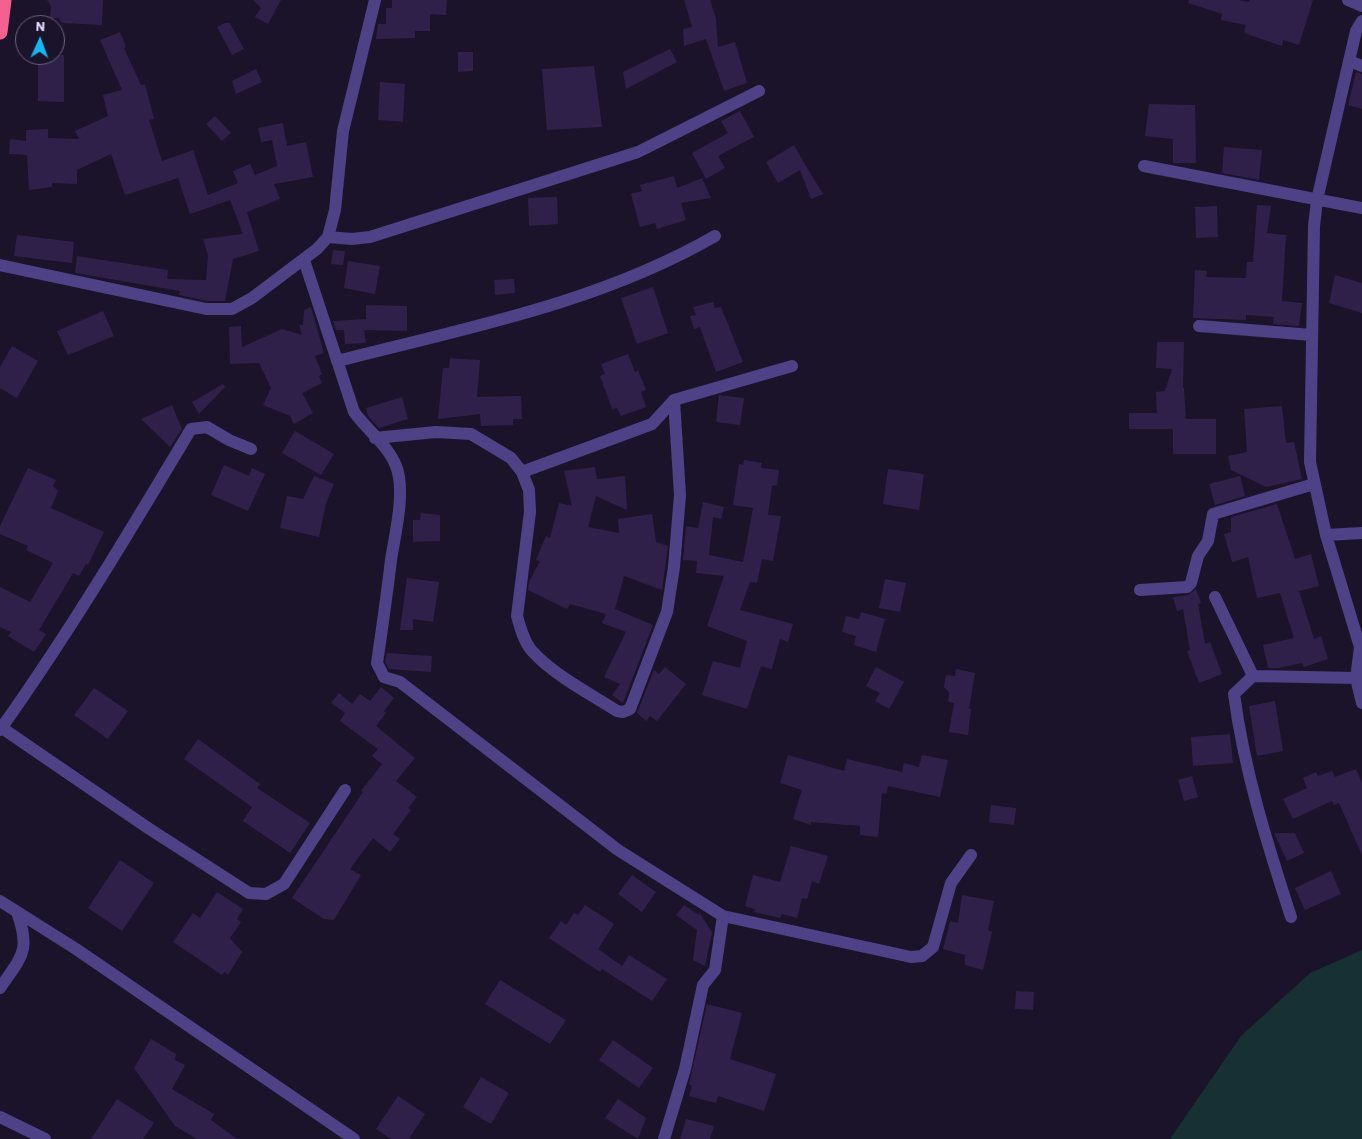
<!DOCTYPE html>
<html>
<head>
<meta charset="utf-8">
<style>
  body { margin:0 }
  #map { position:relative; width:1362px; height:1139px; overflow:hidden; background:#1b132a; font-family:Barlow,sans-serif }
  canvas { display:block }
  .north { position:absolute; left:15px; top:15px; width:50px; height:50px; box-sizing:border-box; background:#1b132a; border:1px solid #6c647e; border-radius:50%; rotate:2deg; font-size:14px; font-weight:700; line-height:20px; text-align:center; color:#e6defd }
  .north::after { content:''; display:block; margin:auto; width:18px; height:22px; background:#17b6f0; clip-path:polygon(50% 0,100% 100%,50% 72%,0 100%) }
</style>
</head>
<body>
<div id="map">
<canvas width="1362" height="1139"></canvas>
<div class="north">N</div>
</div>
<script>
const ctx = document.querySelector('canvas').getContext('2d');
ctx.lineJoin = 'round';
function fillPath(path, color) {
  ctx.fillStyle = color;
  ctx.fill(path, 'evenodd');
}
function strokePath(path, color, width, dash) {
  ctx.strokeStyle = color;
  ctx.lineWidth = width;
  ctx.lineCap = dash ? 'butt' : 'round';
  ctx.setLineDash(dash || []);
  ctx.stroke(path);
}
fillPath(new Path2D(`
  M1362,950V1139H1170L1241,1036L1310,973Z`), '#163033');
fillPath(new Path2D(`
  M47,0H103L102,25L62,23L59,18H50L51,6Z
  M253,0H281L268,24L255,17L261,8Z
  M392,0H447L446,15L430,14V31H415V38L376,39L378,24H386V8H392Z
  M684,0H710L716,19L718,47L735,42L747,83L724,91L706,39L684,46L683,29L692,27Z
  M1189,0H1238L1249,2L1250,0H1313L1299,45L1283,40L1282,46L1244,33L1246,25L1221,20L1222,14L1188,3Z
  M225,23H230L244,49L232,55L217,27Z
  M120,32L126,47L124,48L141,85L145,84L154,119L149,120L162,161L193,150L208,195L238,183L233,171L250,164L255,175L277,166L272,140L261,142L258,128L283,123L287,146L306,142L313,177L274,184L280,199L247,212L259,251L233,259L225,301H207L179,295L180,291L75,273L77,256L168,270L167,279L206,280L208,255L203,239L243,234L230,200L190,214L178,178L125,195L111,154L77,170V184L52,183V187L29,190L27,155L9,154L10,139L26,141V130L48,129V138L79,139L75,131L108,116L103,95L122,90L100,40Z
  M670,49L677,62L626,89L623,72Z
  M458,52H473V71L458,72Z
  M38,55H64V102L38,101Z
  M594,66L602,127L547,130L542,69Z
  M256,69L262,82L236,94L232,81Z
  M1356,72L1362,74V109L1348,105Z
  M380,82L405,84L403,122L378,120Z
  M1149,104L1195,105L1196,163H1173V139L1145,136Z
  M740,111L754,137L718,156L725,168L706,179L692,153L728,133L721,121Z
  M215,116L231,133L222,141L206,124Z
  M794,145L806,166L823,194L811,199L800,170L778,183L766,162Z
  M1224,147L1262,150L1259,180L1222,173Z
  M674,176L677,188L702,178L711,198L681,203L686,220L657,229L655,223L640,227L631,194L642,191L640,185Z
  M557,197L558,224L529,226L528,198Z
  M1257,205L1271,206L1267,233L1286,235L1282,301L1302,303L1299,326L1273,324L1274,317L1246,315V320L1193,318L1195,270L1207,271L1206,277L1246,278L1247,262H1253Z
  M1217,206L1218,237L1196,238L1195,207Z
  M17,235L74,242L72,263L14,256Z
  M333,250L345,251L343,265L331,264Z
  M348,261L380,266L375,294L344,288Z
  M1335,275L1362,283V313L1329,303Z
  M514,279L515,293L495,295L494,280Z
  M653,287L668,333L637,344L621,298Z
  M713,302L715,308L721,307L743,362L716,372L700,327L694,329L690,316L696,315L693,307Z
  M366,305L407,306V331L364,330L366,343L345,344L344,330H336L333,321L366,319Z
  M311,307L324,353L315,356L322,374L319,376L322,383L302,393L313,413L294,424L290,416L263,405L271,388L259,363L230,364L229,327L241,326L242,347L282,329L302,335L299,325H303L304,310Z
  M103,311L114,336L68,355L57,331Z
  M1157,342H1184L1183,388H1184L1186,419H1216V454H1173V429H1129V413H1157L1156,392L1165,391L1172,369L1156,368Z
  M12,346L38,361L17,398L0,388V367Z
  M628,354L635,372L638,370L646,390L641,392L646,407L621,416L617,408L612,409L600,376L605,374L601,364Z
  M450,358L480,360L477,397L521,396L522,419H513V425L481,426L480,414L438,419L443,368H449Z
  M223,384L225,387L199,414L192,402Z
  M719,395L744,398L740,425L716,422Z
  M402,397L408,419L379,428L368,416L366,408Z
  M172,405L182,429L170,447L141,419Z
  M1282,406L1286,443L1294,442L1302,479L1266,487L1231,470L1228,456L1247,452L1244,409Z
  M295,431L334,454L321,475L282,453Z
  M744,460L762,463L761,468L779,470L777,485L772,486L768,515L781,516L773,561L762,559L757,583L750,582L740,610L793,624L788,642L780,639L772,669L761,666L747,709L702,695L713,661L740,668L747,641L707,626L724,576L696,573L697,561L683,560L686,526L698,528L703,502L724,507L721,519L713,517L709,555L743,562L753,508L733,505L739,464L743,465Z
  M224,465L249,476L252,468L265,474L248,511L211,495Z
  M595,467L597,479L625,476L627,510L596,496L588,527L619,533L618,519L652,514L656,542L668,546L662,590L624,576L615,609L653,625L623,703L612,695L620,684L604,677L626,632L602,623L606,614L570,604L567,609L528,590L529,582L540,561L536,560L546,536L550,538L559,503L572,506L564,471Z
  M28,468L56,480L53,486L58,491L51,508L104,532L88,565L86,564L79,576L73,573L39,630L46,634L34,652L8,636L11,632L0,627V587L30,602L53,563L26,550L28,546L0,534V526Z
  M888,469L924,474L919,510L883,504Z
  M314,476L334,484L326,503L319,537L280,528L287,496L303,499Z
  M1240,476L1245,496L1215,505L1209,484Z
  M1277,504L1295,559L1311,554L1319,586L1299,591L1314,639L1321,636L1328,659L1304,667L1302,663L1279,668H1268L1263,645L1294,638L1280,593L1257,598L1248,557L1232,562L1224,534L1231,532V517Z
  M421,513L440,515V541L413,542V520H420Z
  M407,578L439,582L433,622L413,619V630H400Z
  M885,579L906,583L900,612L879,608Z
  M1196,589L1201,603L1198,604L1205,644L1210,642L1222,674L1199,683L1187,651L1190,650L1183,609L1177,611L1173,597L1188,595Z
  M861,612L885,619L876,652L854,645L856,636L842,632L846,616L859,619Z
  M387,653L432,656L431,672L389,669L385,662Z
  M665,667L686,684L657,721L650,716L646,721L637,713L654,670L659,674Z
  M876,667L904,682L889,709L875,701L880,693L866,686Z
  M956,669L975,673L969,709H971L968,735L949,732L954,703L948,702L949,692L944,687L946,675L955,676Z
  M381,687L394,698L384,711L386,713L376,726L415,758L396,781L417,797L408,808L411,810L393,834L400,839L390,852L373,838L350,869L361,875L334,920L324,919L292,898L363,792L361,791L382,764L372,756L378,749L340,721L345,713L331,703L339,693L352,704L360,694L370,701Z
  M94,688L128,711L108,739L74,715Z
  M1275,701L1283,751L1257,756L1249,706Z
  M1230,734L1233,763L1193,766L1191,737Z
  M198,739L260,784L257,788L310,823L290,853L243,821L252,807L184,759Z
  M788,755L844,771L847,759L902,772L904,763L919,767L922,755L948,760L940,797L888,786L886,794L882,793L878,837L860,835V826L811,822V825L793,819L802,790L780,783Z
  M1356,769L1362,783V855L1339,803L1334,805L1332,801L1293,819L1283,799L1307,788L1303,778L1316,772L1318,776L1332,771L1335,777Z
  M1192,776L1198,797L1184,801L1178,780Z
  M991,805L1016,808L1014,825L989,822Z
  M1274,833H1295L1304,853L1287,861Z
  M791,846L828,856L819,884L812,881L807,899L802,898L797,918L782,914L780,918L754,912L755,909L745,906L753,875L780,882Z
  M120,860L154,883L122,931L88,908Z
  M1331,871L1341,894L1305,910L1295,888Z
  M632,875L656,892L642,912L618,894Z
  M217,892L243,909L237,919L241,922L230,938L242,952L228,975L225,972L222,975L173,942L193,913L200,918Z
  M962,895L994,901L988,930L992,932L983,970L965,965V955L943,949L950,921L958,923Z
  M585,905L614,924L598,949L622,966L629,955L667,979L652,1001L602,969L600,972L549,938L561,921L566,925L574,913L578,915Z
  M684,905L699,915V912L712,932L705,966L693,960L697,930L676,915Z
  M500,980L566,1020L550,1044L485,1004Z
  M1016,991L1034,992L1033,1010L1015,1009Z
  M707,1004L742,1013L730,1059L776,1074L764,1111L718,1096L716,1103L689,1096L692,1086L689,1084Z
  M151,1039L176,1054L175,1060L185,1065L172,1089L214,1114L211,1120L237,1139H197L175,1126L134,1068Z
  M613,1040L653,1068L639,1088L599,1060Z
  M481,1077L509,1093L491,1124L463,1107Z
  M398,1096L425,1114L409,1139H391L376,1129Z
  M117,1099L154,1123L143,1139H91Z
  M618,1099L646,1118L638,1139L605,1118Z
  M686,1119L714,1126L710,1139H680Z`), '#2f204a');
strokePath(new Path2D(`
  M1348,0L1362,6
  M1362,21L1356,31L1317,200L1314,226L1310,462L1326,535L1360,647L1356,678L1362,703
  M1349,61L1362,66
  M1144,166L1362,208
  M328,237L352,239L370,237L638,152L759,91
  M304,260L354,412C367,430 388,445 396,466C406,491 395,534 391,560C387,594 382,629 377,663L384,677L400,682L618,850L723,916
  M0,265L206,309H232L252,298L317,249L328,237L335,210L343,131L375,0
  M1199,326L1312,335
  M337,361C466,328 599,303 715,236
  M375,438L436,432L471,434L511,458L522,472L529,490L530,512L517,616C520,627 524,642 532,651C555,676 589,693 617,711L623,712L630,709L667,612L674,567L680,495L674,400
  M522,472L652,424L674,400L792,366
  M1326,535L1362,533
  M1140,590L1187,587L1191,583L1198,556L1208,541L1213,514L1314,484
  M1215,597L1253,676
  M2,728L148,828L249,893L266,894L284,884L345,790
  M0,730C69,633 130,531 191,429L207,427L229,440L251,449
  M0,901L76,949L354,1139
  M1291,917C1267,843 1244,770 1234,694L1253,676L1356,678
  M0,988C22,956 31,951 17,912
  M0,1117L45,1139
  M664,1139L685,1069L703,985L715,970L723,916L911,957L922,956L933,947L951,883L971,855`), '#4f4186', 12);
strokePath(new Path2D(`
  M0,32L4,0`), '#f5618f', 15);
</script>
</body>
</html>
